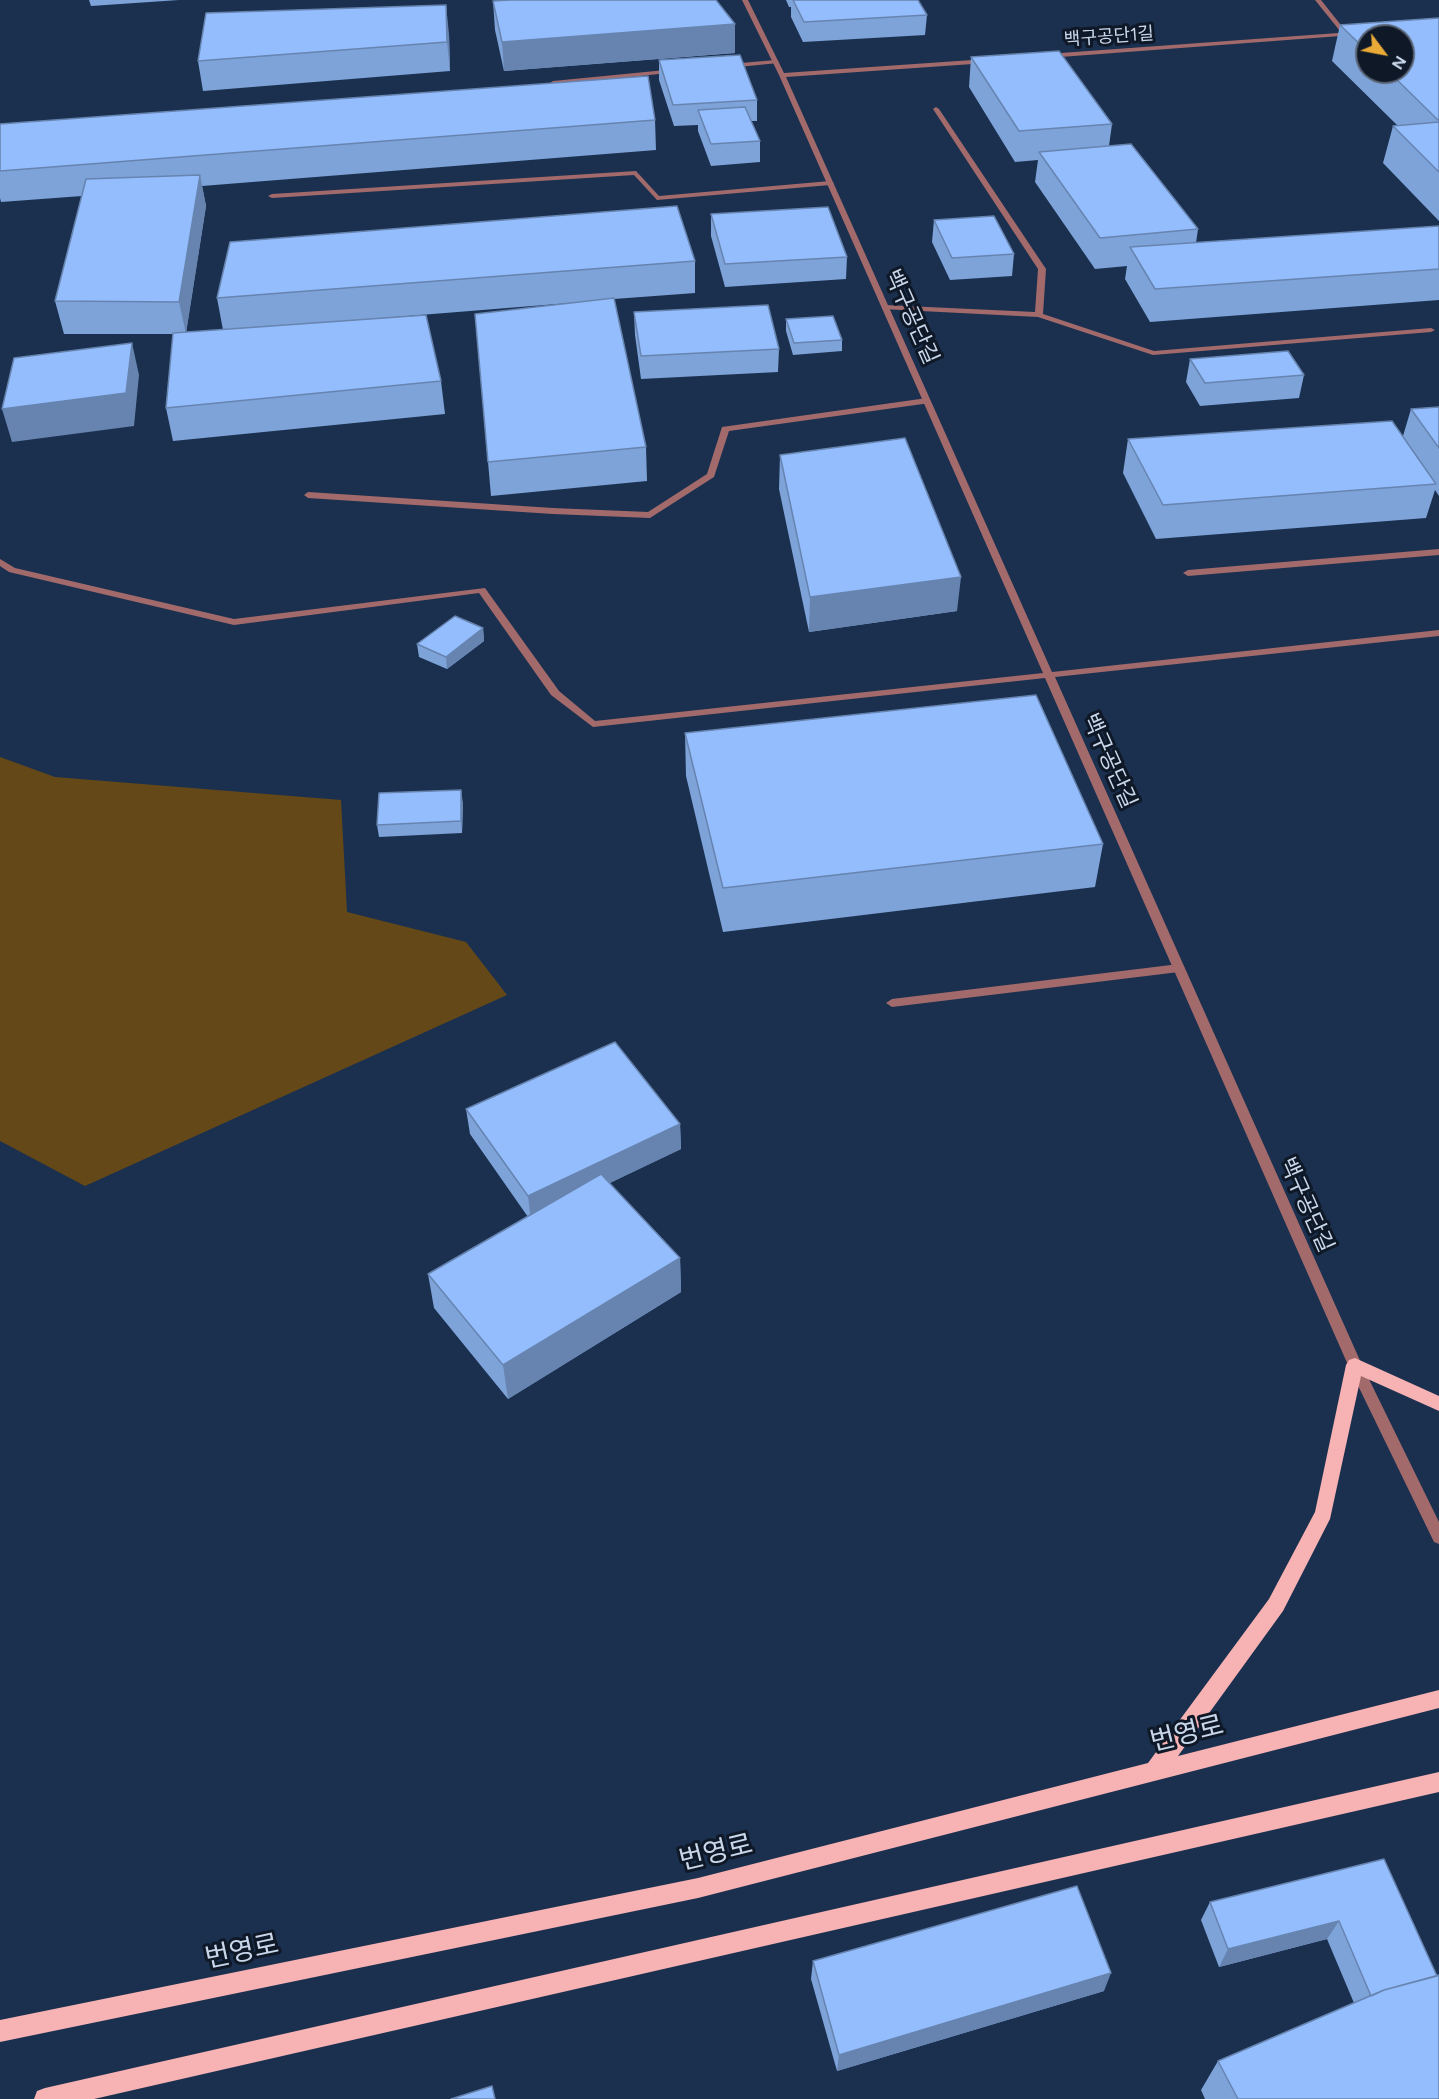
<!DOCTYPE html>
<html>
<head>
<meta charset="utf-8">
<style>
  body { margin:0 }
  #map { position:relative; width:1439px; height:2099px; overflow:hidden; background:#1b304f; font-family:Figtree,sans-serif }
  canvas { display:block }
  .north { position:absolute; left:1355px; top:24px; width:60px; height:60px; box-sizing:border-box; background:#0f1826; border:2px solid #596475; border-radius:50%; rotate:122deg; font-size:16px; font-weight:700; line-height:24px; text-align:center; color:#c9d7eb }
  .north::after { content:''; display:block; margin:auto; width:21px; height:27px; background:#e9aa38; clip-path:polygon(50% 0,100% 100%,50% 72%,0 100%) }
</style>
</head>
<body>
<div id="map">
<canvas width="1439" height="2099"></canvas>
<div class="north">N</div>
</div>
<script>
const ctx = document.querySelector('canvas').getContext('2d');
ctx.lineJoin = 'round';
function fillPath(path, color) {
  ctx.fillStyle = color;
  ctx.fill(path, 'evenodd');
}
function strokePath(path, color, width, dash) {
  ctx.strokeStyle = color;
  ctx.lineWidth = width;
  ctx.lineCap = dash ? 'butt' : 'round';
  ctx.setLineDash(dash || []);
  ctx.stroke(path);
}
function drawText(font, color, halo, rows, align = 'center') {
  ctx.font = font + ' Figtree,"Noto Sans KR",sans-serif';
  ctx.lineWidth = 6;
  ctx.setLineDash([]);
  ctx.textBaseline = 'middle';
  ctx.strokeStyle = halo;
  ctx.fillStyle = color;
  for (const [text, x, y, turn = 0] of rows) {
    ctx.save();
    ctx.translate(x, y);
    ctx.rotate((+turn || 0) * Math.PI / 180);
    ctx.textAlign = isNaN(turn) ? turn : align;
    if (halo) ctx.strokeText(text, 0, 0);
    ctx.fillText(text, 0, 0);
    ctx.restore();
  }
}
fillPath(new Path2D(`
  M0,757L55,777L341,800L347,912L466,942L507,995L85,1186L0,1141Z`), '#644818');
fillPath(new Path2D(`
  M1315,0H1321L1348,34V36H1344Z
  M776,60L779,62L778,63L729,68L726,66L729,64Z
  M676,69L678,70V72L553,85L550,83L553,81Z
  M936,107L939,109L1046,269L1043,314L1154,351L1431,328L1435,330L1431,332L1153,355L1038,317L882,309V305H885L1035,312L1038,269L933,109Z
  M636,171L659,196L830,181L834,183L830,185L657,200L634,175L272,198L268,196L272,194Z
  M927,398L930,399V403L729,431L714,477L650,518L553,514L308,498L304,495L308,492L553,508L648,512L707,474L722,427Z
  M1439,549V555L1188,576L1183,573L1188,570Z
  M1179,964L1185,968L1179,972L892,1007L886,1003L892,999Z`), '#a26a6b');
fillPath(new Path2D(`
  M742,0H748L784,73L987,59L990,61L987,63L786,77L1052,672L1439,630V636L1055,677L1362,1365L1439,1522V1544L1434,1542L1348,1365L1045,678L593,727L551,695L479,593L234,625L9,572L0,566V559L15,568L234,619L485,588L559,691L595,721L1043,673L779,75Z
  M1352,32L1355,34L1354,35L1047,58L1044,56L1047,54Z`), '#a26a6b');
fillPath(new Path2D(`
  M1355,1358L1439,1396V1411L1361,1376L1330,1519L1283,1611L1178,1756L1439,1690V1708L698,1898L0,2042V2020L698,1878L1148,1763L1269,1599L1315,1512L1346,1365L1349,1360Z
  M1439,1772V1792L94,2099H34L37,2091L45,2088Z`), '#f7b2b3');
fillPath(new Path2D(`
  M89,0H179L91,6Z
  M786,0H918L927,15L925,35L803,42L791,17V7H789Z
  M493,1L735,24V53L504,71L495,30Z
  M1439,18V221L1383,163L1393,126L1397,125L1332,61L1340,25ZM1367,36L1403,72H1367Z
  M449,34L450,71L203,91L198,61Z
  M971,57L1112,124L1109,146L1198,229L1196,243L1439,226V300L1150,322L1125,279L1127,266L1095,269L1035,182L1038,160L1015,162L969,87Z
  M659,60L757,100V121H751L760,141V162L711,166L698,131V125L674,126L659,80Z
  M655,120L656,150L202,186L206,206L186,332L223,330L217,298L695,261V293L614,299L646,447L647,481L491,496L475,314L582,302L333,322L441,381L445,414L173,441L166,408L173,334H64L55,301L82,196L1,202L0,198V124Z
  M711,214L847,257L846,279L725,287L711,236Z
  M934,220L1014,254L1012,276L950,280L932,242Z
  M634,312L779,349L778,372L641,379L635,335Z
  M786,319L842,340V351L793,355L786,331Z
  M1190,359L1304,375L1299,398L1200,406L1186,382Z
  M1439,407V496L1435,490L1426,518L1156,539L1123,473L1128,439L1403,436L1411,409Z
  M780,455L957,611L809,632L779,489Z
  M483,628L484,641L447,669L419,657L417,644Z
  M685,733L1103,844L1095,887L723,932L686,776Z
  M463,803L462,833L379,837L377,825Z
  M466,1109L680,1124L681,1149L609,1183L680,1258L681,1292L508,1399L434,1308L428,1274L528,1217L470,1134Z
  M1384,1859L1439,2099H1205L1201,2090L1218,2061L1354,2003L1327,1939L1219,1967L1201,1920L1210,1902Z
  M813,1961L1104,1991L837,2071L811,1979Z`), '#7ea3d9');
fillPath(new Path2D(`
  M446,5L449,34L450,71L447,42Z
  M735,24V53L504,71L502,42Z
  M200,175L206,206L186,334L179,302Z
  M132,343L139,375L134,426L12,442L2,409Z
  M961,577L957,611L809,632L810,597Z
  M483,628L484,641L447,669L446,657Z
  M461,790L463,803L462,833L461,821Z
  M680,1124L681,1149L531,1221L528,1196Z
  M680,1258L681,1292L508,1399L503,1365Z
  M1339,1921L1327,1939L1219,1967L1228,1949Z
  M1111,1973L1104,1991L837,2071L839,2055Z`), '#6784b0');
const building = new Path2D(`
  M510,0H716L735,24L502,42L493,1Z
  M793,0H918L927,15L804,22Z
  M446,5L447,42L198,61L206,13Z
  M1439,18V121L1389,72H1403V36H1367V51L1340,25Z
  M1059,51L1112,124L1019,131L971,57Z
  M740,55L757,100L673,105L659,60Z
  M648,76L655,120L0,171V124Z
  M745,107L760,141L711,144L698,110Z
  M1439,122V172L1393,126Z
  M1131,144L1198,229L1100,238L1039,152Z
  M200,175L179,302L55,301L86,179Z
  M677,206L695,261L217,298L230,242Z
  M828,207L847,257L725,264L711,214Z
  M994,216L1014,254L952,258L934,220Z
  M1439,226V269L1155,289L1130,247Z
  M614,298L646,447L488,462L475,314Z
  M768,305L779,349L641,356L634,312Z
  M426,315L441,381L166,408L173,333Z
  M833,316L842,340L794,343L786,319Z
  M132,343L126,393L2,409L14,358Z
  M1288,351L1304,375L1205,383L1190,359Z
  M1439,407V448L1411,409Z
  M1392,421L1436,484L1163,505L1128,439Z
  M905,438L961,577L810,597L780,455Z
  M455,616L483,628L446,657L417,644Z
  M1036,695L1103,844L723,888L685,733Z
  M461,790V821L377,825L379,793Z
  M615,1042L680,1124L528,1196L466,1109Z
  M601,1174L680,1258L503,1365L428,1274Z
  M1384,1859L1437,1976L1384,1990L1371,1996L1339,1921L1228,1949L1210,1902Z
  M1077,1886L1111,1973L839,2055L813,1961Z
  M1439,1975V2099H1238L1218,2061L1384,1990Z
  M492,2086L495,2099H451Z`);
fillPath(building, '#93bdfc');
strokePath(building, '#6784b0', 1.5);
drawText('18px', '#c9d7eb', '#0f1826', [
  ["백구공단1길",1109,37,-4]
]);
drawText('22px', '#c9d7eb', '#0f1826', [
  ["백구공단길",911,317,66],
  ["백구공단길",1109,761,66],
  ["백구공단길",1306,1205,66]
]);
drawText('27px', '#c9d7eb', '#0f1826', [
  ["번영로",1187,1734,-14],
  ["번영로",716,1853,-14],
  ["번영로",242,1952,-12]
]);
</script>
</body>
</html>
